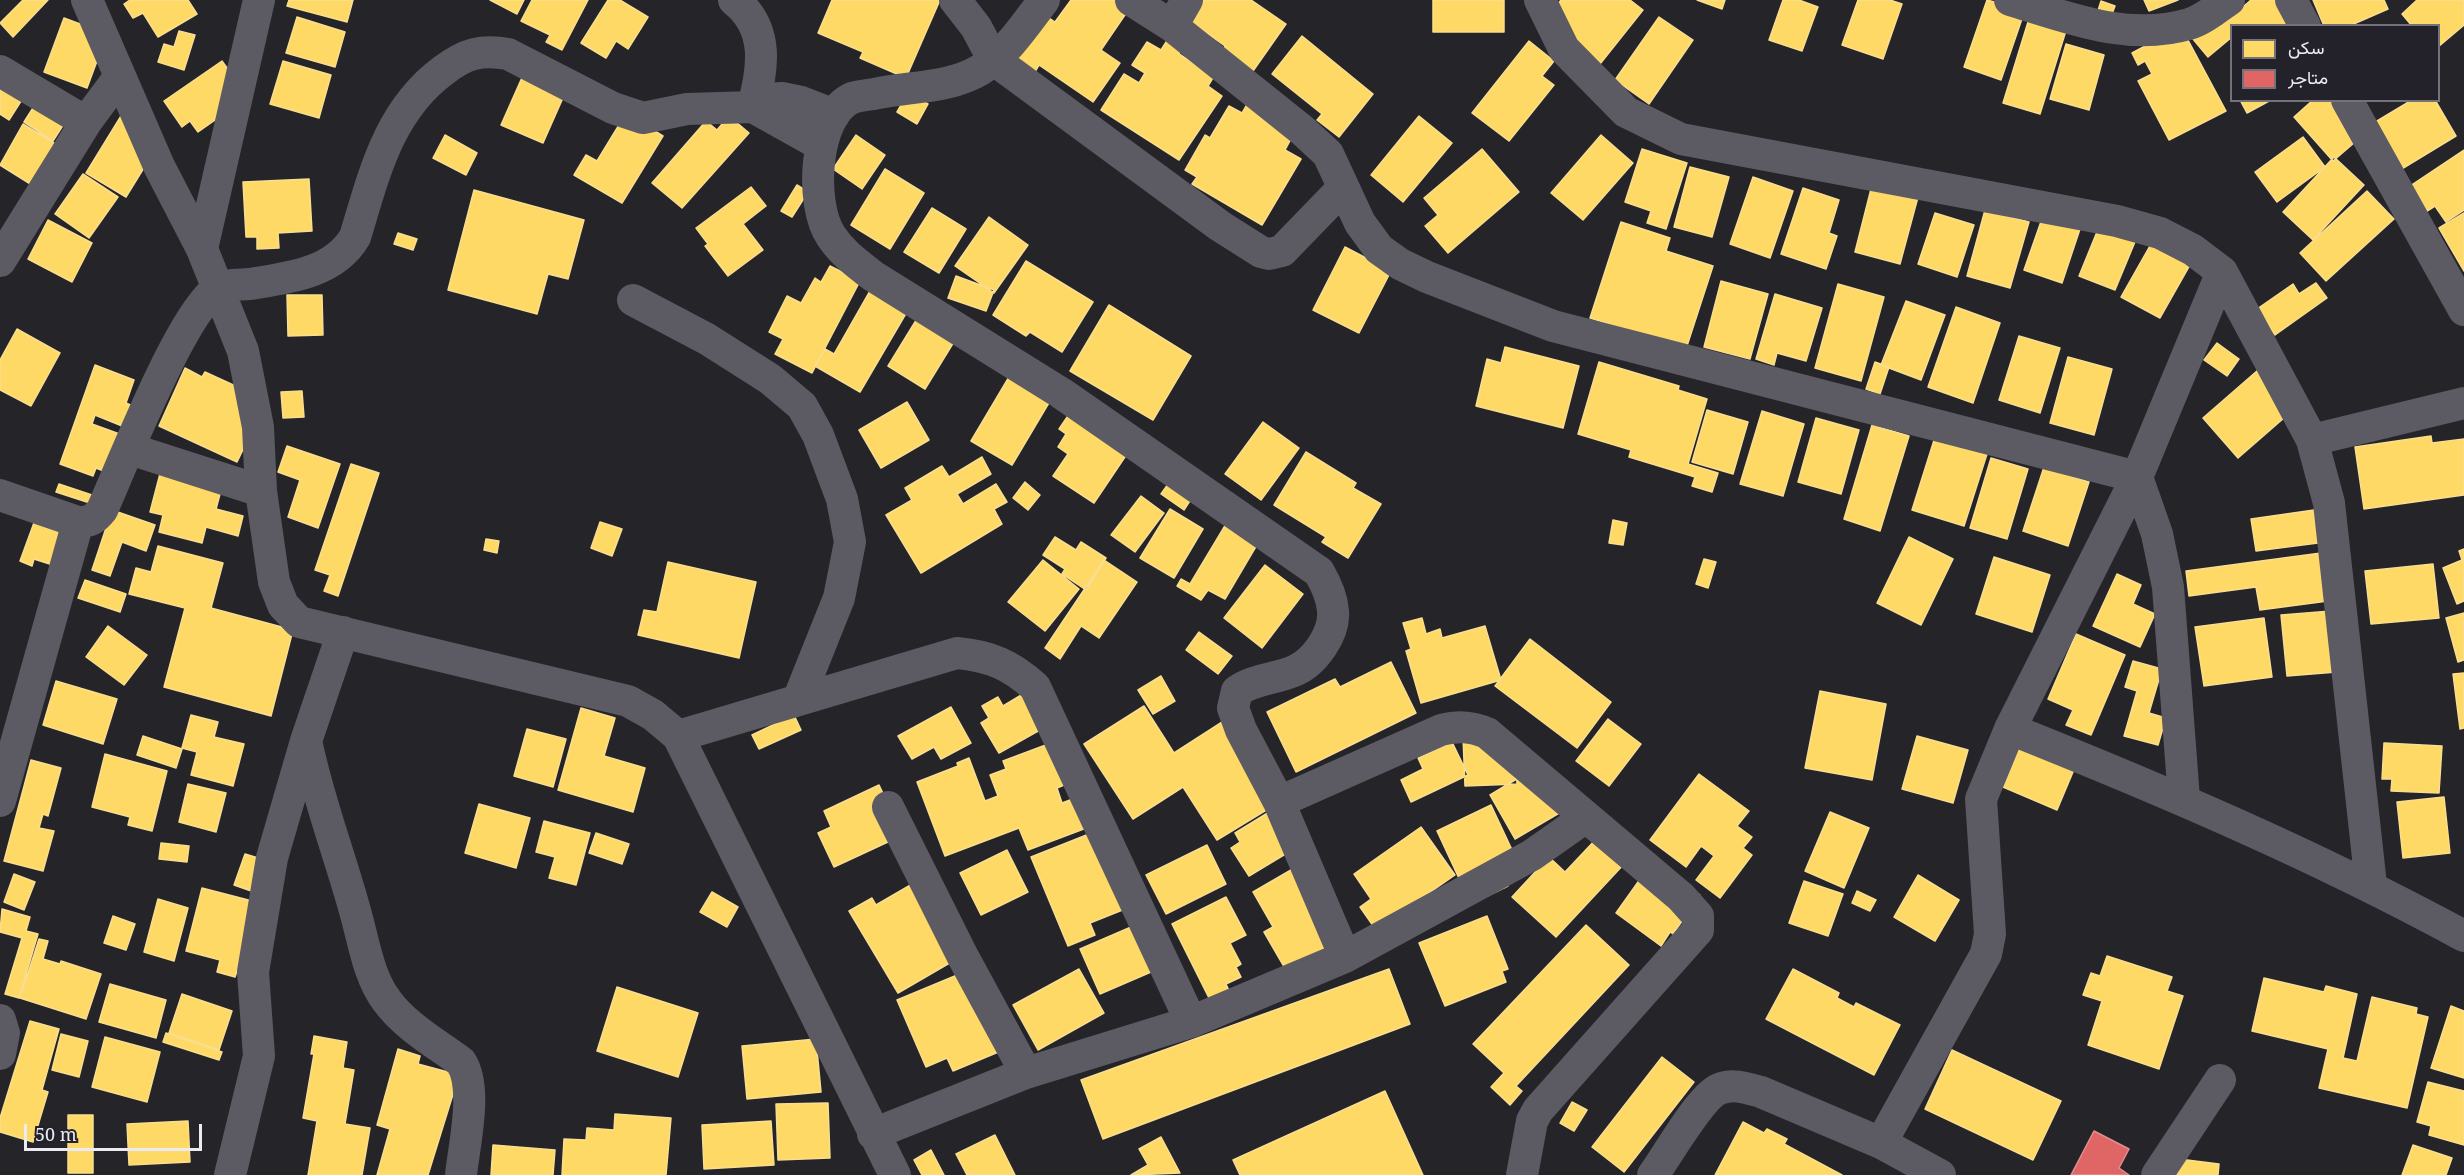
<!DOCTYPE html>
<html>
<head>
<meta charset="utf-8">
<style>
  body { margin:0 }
  #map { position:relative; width:2464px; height:1175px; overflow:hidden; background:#242429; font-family:"Noto Serif",Vazirmatn,serif }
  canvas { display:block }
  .legend { position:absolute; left:2230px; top:24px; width:210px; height:78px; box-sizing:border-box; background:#23222b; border:2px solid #73727a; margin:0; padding:8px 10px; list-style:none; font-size:18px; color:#ebebf1 }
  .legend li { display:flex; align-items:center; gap:12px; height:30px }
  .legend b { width:30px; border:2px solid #73727a }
  .scale { position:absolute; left:24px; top:1124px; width:178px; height:27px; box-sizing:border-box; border:3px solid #ebebf1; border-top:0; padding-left:8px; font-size:18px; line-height:21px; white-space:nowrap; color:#ebebf1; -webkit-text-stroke:4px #23222b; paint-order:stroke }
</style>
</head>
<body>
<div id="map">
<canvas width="2464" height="1175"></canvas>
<ul class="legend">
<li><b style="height:16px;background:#ffd966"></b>سكن</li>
<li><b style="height:16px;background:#e06666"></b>متاجر</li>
</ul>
<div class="scale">50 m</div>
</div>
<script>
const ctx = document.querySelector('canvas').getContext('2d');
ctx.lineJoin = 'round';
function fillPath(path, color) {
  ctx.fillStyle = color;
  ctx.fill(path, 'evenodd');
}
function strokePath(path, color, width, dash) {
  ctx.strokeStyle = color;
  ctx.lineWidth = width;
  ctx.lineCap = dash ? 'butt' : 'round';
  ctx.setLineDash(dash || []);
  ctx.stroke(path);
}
const homes = new Path2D(`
  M23,0H48L13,37L0,23Z
  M130,0H188L197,14L158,37L143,13L133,18L124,4Z
  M289,0H353L347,22L287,6Z
  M490,0H524L517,14Z
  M532,0H588L562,50L546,42L550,35L521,21Z
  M608,0H620L648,17L628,49L616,41L606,58L581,43Z
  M832,0H940L906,78L860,58L863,52L818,33Z
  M1071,0H1116L1129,9L1101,50L1120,63L1093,102L1039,65L1033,75L1011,60L1043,14L1055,22Z
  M1196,0H1251L1286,24L1253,71L1223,50L1225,46L1184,17Z
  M1433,0H1504V32H1433Z
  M1561,0H1630L1643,10L1600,64L1556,29L1553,10Z
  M1697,0H1725L1722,9Z
  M1783,0H1799L1818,7L1802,51L1769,40Z
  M1858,0H1890L1902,4L1883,59L1842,45Z
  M1987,0L2025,10L2001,80L1964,67Z
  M2144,0H2178L2149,11Z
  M2251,0H2277L2298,26H2232V37L2208,57L2193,39L2216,20L2221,26Z
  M2313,0H2384L2388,9L2349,26H2324Z
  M2417,0H2464V25L2438,47V26H2412L2402,14Z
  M2101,1L2115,6L2109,22L2096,17Z
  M2032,9L2069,21L2040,114L2003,103Z
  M297,17L345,32L335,67L286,53Z
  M1659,17L1693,40L1649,104L1615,80Z
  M64,18L107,34L87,88L44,72Z
  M2181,27L2226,111L2169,140L2138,81L2152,74L2145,61L2138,65L2132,53Z
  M179,31L195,35L184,70L158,62L164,44L174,47Z
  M1170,36L1184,44L1179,54L1214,76L1208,86L1222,96L1179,160L1101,110L1124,74L1139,83L1145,73L1132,65L1147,42L1161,50Z
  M1302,36L1373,94L1339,137L1317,120L1322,114L1272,74Z
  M1529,41L1554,61L1542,76L1554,85L1509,141L1472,113Z
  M2066,44L2104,55L2089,110L2050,99Z
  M222,61L248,97L198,132L190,121L182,127L164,101Z
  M283,61L331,75L319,118L270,104Z
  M528,64L570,82L543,143L501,125Z
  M47,86L76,105L53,141L24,122Z
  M0,87H30L9,120L0,114Z
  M908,93L928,104L917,124L897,112Z
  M1250,99L1264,107L1258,116L1292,137L1285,150L1301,159L1262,225L1192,184L1197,177L1185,170L1205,135L1210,138L1229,106L1242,113Z
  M2240,100H2271L2247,113Z
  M2313,100H2331L2362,136L2333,161L2294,117Z
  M2412,100H2435L2456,136L2400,170L2372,124Z
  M121,116L161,140L126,197L86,173Z
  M729,116L749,133L682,208L652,183L706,121L717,130Z
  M1419,116L1452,143L1403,202L1371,175Z
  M622,120L640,122L663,136L622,203L574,175L586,155L597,161Z
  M23,124L57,145L32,185L0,165Z
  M445,135L477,153L466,175L433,158Z
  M856,135L885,155L862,189L833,169Z
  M1601,135L1633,163L1583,220L1551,193Z
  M2303,137L2325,167L2277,202L2255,172Z
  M1482,149L1519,192L1448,253L1425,226L1438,215L1424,198Z
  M1642,149L1687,163L1666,229L1647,223L1651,211L1625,202Z
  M2464,150V210L2446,222L2435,206L2424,213L2407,188Z
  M2334,157L2364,185L2313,240L2283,212Z
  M1690,167L1729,177L1712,237L1674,227Z
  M885,169L924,193L890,249L851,225Z
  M83,174L118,197L89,238L55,214Z
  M1753,177L1793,191L1770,258L1730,244Z
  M309,179L312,231L278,233L279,248L257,249V237H246L243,182Z
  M797,185L808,192L792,217L781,211Z
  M1872,185L1918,197L1900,264L1855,252Z
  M751,187L766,206L743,224L763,250L728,276L705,246L708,244L696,228Z
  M1803,188L1839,200L1829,233L1837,236L1826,269L1781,254Z
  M474,190L584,220L568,279L548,274L537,314L448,290Z
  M2367,191L2394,219L2326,281L2300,253Z
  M932,208L966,229L939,273L904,252Z
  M1985,210L2029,222L2010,288L1967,276Z
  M1935,213L1974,225L1957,277L1918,264Z
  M2044,213L2081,226L2062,283L2024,270Z
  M2464,213V271L2439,228Z
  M989,217L1028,245L994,293L955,266Z
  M48,220L92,243L72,282L28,259Z
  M1621,222L1670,238L1666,251L1713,266L1686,349L1590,318Z
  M2101,222L2137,237L2115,290L2079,276Z
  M398,233L417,239L413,250L394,244Z
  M2151,244L2190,265L2160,318L2121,297Z
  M1345,247L1391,271L1359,333L1313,310Z
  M1026,261L1093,302L1062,352L1030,332L1026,336L993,315Z
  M830,266L860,281L812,373L775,354L783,339L769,332L787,296L801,303L815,278L821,282Z
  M956,276L994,290L986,311L948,298Z
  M1721,281L1768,294L1750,359L1704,347Z
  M2316,283L2327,298L2275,335L2257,309L2293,284L2299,294Z
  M1838,284L1884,297L1861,381L1815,368Z
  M871,289L908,310L860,392L815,366L825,349L834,354Z
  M1775,294L1822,308L1806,361L1777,353L1774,365L1756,359Z
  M287,295H322L323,335L288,336Z
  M1906,301L1945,315L1921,380L1881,365Z
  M1109,305L1191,356L1153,420L1070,371Z
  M1956,307L2000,323L1973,403L1928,387Z
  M923,309L960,332L925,389L888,366Z
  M17,329L60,353L31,406L0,390V360Z
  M2019,336L2060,348L2040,413L1999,400Z
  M2217,343L2239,359L2227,376L2204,360Z
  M1505,347L1579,366L1563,428L1476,406L1487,359L1501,363Z
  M2068,357L2112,369L2094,435L2050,423Z
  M1599,362L1679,386L1678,390L1707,399L1688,464L1718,473L1712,492L1692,486L1695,477L1629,457L1631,450L1578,434Z
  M1875,362L1889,367L1880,394L1866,389Z
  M2265,364L2292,411L2238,458L2203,418Z
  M95,365L134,380L126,403L135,407L127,428L95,415L92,424L125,436L111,474L96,468L93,476L60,464Z
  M185,368L202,377L205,372L253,394L240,421L254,427L237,462L159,426Z
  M1009,377L1050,401L1012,465L971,441Z
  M302,391L304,417L283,418L281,392Z
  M907,402L929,440L881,468L859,430Z
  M1074,407L1133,445L1094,503L1053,476L1068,454L1058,447L1066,434L1059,429Z
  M1707,410L1748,422L1733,474L1692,462Z
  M1762,411L1804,424L1783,496L1740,484Z
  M1816,418L1859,430L1841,494L1798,482Z
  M1263,422L1299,448L1261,500L1225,474Z
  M1872,425L1909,436L1880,531L1844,519Z
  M2431,436L2432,443L2464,439V495L2364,509L2355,447Z
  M1935,437L1987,454L1964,526L1912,510Z
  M287,446L340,464L318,528L288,517L300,480L278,472Z
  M1306,452L1356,483L1353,488L1381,504L1348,558L1322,542L1326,537L1274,505Z
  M982,457L991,474L957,494L963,504L996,484L1007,502L994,509L1002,524L921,573L886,515L912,500L905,488L942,466L949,477Z
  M1991,458L2028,469L2007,539L1970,528Z
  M351,464L379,473L338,596L324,591L330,575L315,570Z
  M162,466L223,483L216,509L243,516L238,536L206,527L202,543L159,532L163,515L150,512Z
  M2044,467L2089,482L2068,546L2023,531Z
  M1171,480L1193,496L1184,510L1161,494Z
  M1025,482L1040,495L1028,510L1013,498Z
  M59,484L98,497L96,505L56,492Z
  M1141,496L1164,513L1135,552L1111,535Z
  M39,509L49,513L44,527L70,536L59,567L34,559L32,566L20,561Z
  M1170,509L1203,529L1174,578L1140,558Z
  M112,510L155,525L146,551L122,542L110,576L92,570Z
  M2314,510L2318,543L2256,551L2251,519Z
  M1613,520L1627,523L1623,545L1609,543Z
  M600,522L622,529L612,556L591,548Z
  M1226,524L1258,543L1225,599L1208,590L1201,600L1177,586L1181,579L1190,584Z
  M1055,537L1076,550L1081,542L1106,558L1086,590L1062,574L1065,569L1043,555Z
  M1909,537L1953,559L1921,625L1877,603Z
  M486,539L499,541L497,553L484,550Z
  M158,546L223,563L211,608L293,630L271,716L164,687L185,608L129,594L136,568L151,572Z
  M2464,549V601L2457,604L2443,568L2462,560L2459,551Z
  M2321,553L2328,601L2260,610L2256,587L2189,596L2186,571Z
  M1994,557L2050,575L2032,632L1976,614Z
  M1704,559L1716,562L1708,588L1696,584Z
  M1043,560L1079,589L1045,631L1008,602Z
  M1104,560L1137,582L1099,638L1081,626L1060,659L1045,648Z
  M668,562L756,582L739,658L638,635L644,610L657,612Z
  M2433,564L2439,618L2371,624L2365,571Z
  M1265,565L1303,594L1262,648L1224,618Z
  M2117,574L2141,585L2133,604L2155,614L2140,647L2093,626Z
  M85,580L126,594L120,612L78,598Z
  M2331,611L2337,672L2287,676L2281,615Z
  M2464,613V660L2458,662L2446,618Z
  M1422,618L1426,634L1440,629L1442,638L1485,626L1501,680L1421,703L1406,651L1411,649L1403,623Z
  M2264,618L2272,677L2204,686L2195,627Z
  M108,626L147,655L124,685L86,657Z
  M1199,632L1232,656L1218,674L1186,650Z
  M2076,634L2125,655L2091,735L2066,725L2073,710L2048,699Z
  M1530,639L1611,702L1577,748L1495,686Z
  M2133,661L2162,669L2149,713L2166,718L2158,745L2124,736L2137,691L2125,687Z
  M1391,662L1416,713L1296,772L1267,712L1335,679L1340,687Z
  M2464,673V728L2460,729L2453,674Z
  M1161,676L1175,701L1153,714L1138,690Z
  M56,681L117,699L103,744L43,725Z
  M1028,691L1047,726L999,753L981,723L989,718L982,706L998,697L1003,706Z
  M1820,691L1886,704L1872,780L1805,768Z
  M1144,706L1174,753L1233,715L1268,809L1217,840L1183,787L1133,819L1084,744Z
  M951,707L971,743L941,759L934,747L912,759L898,736Z
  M581,708L615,718L604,756L645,768L633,812L558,790Z
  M191,715L218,722L214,737L244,744L233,786L191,775L197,752L182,748Z
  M794,715L801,730L759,749L752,735Z
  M1608,719L1641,744L1609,786L1576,761Z
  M527,729L566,739L553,787L514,776Z
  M143,736L182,749L176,768L137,755Z
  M1917,736L1968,750L1953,803L1902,789Z
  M1463,737L1515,749L1517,784L1465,786Z
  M2024,737L2078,760L2057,810L2003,787Z
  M1059,740L1074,781L1057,788L1062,803L1078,797L1089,827L1028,850L1019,828L945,856L917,782L958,766L957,763L969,758L985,801L998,796L990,775L1006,769L1003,761Z
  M1452,742L1468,775L1411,802L1401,780L1423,769L1418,758Z
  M2384,743L2442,746L2439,793L2391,791L2392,779H2382Z
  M105,754L167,771L152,831L128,825L130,817L92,807Z
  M31,760L61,768L48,816L43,814L39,828L54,831L43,871L4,861Z
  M1535,768L1561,812L1515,839L1490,795Z
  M1699,774L1749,811L1737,826L1752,837L1743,848L1752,855L1720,898L1696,880L1714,856L1701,846L1686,867L1650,840Z
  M188,784L226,793L216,832L179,822Z
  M879,785L903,835L834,867L818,833L831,827L824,811Z
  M2444,797L2450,853L2403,858L2397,802Z
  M479,804L530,818L516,868L465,853Z
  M1491,805L1513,852L1496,861L1508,886L1471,904L1437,831Z
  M1279,806L1302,844L1249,876L1231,848L1240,842L1235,833Z
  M1830,812L1869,828L1844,888L1805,871Z
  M544,821L590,833L576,885L549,878L555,857L536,852Z
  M1421,827L1455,875L1376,930L1360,907L1371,899L1354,874Z
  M1094,832L1130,907L1090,923L1095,935L1068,946L1031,857Z
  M596,833L629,844L622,864L589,853Z
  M1598,837L1625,863L1556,937L1512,897L1549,857L1565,872Z
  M161,843L189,846L187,862L159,859Z
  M1207,845L1226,884L1166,914L1146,875Z
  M1007,850L1028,892L981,915L960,873Z
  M245,854L265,860L254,892L234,885Z
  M1653,861L1700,895L1673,934L1670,932L1661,946L1616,913Z
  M1303,863L1345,937L1286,970L1264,932L1273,927L1253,892Z
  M14,874L35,882L24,910L4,902Z
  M1918,875L1959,900L1935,941L1894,917Z
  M926,876L972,950L898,993L849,911L872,898L876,905Z
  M1804,881L1843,894L1828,936L1789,923Z
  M202,888L260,903L235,977L217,972L220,960L186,951Z
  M1857,891L1876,900L1870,911L1852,903Z
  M712,892L738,907L727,927L700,912Z
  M1226,897L1246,935L1230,943L1241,964L1236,967L1241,977L1226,984L1230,993L1211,1002L1172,924Z
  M158,899L188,908L174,961L144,952Z
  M2,909L30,917L26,931L38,934L19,998L5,994L22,938L0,932Z
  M113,916L135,924L126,950L104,943Z
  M1487,916L1508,969L1502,971L1506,982L1445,1006L1419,943Z
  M1138,924L1158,969L1100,994L1080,949Z
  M1586,925L1629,965L1516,1086L1522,1091L1510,1105L1491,1087L1504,1073L1473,1044Z
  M39,939L48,941L43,959L60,964L61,961L101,974L86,1019L20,998Z
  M2107,956L2172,977L2167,991L2183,996L2159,1069L2088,1045L2102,1001L2083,995L2091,973L2100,976Z
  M1079,969L1104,1013L1038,1050L1013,1005Z
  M1389,969L1410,1024L1103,1139L1081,1080Z
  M1793,969L1839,993L1837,998L1854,1007L1856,1003L1900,1025L1874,1075L1766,1019Z
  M962,973L1008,1048L953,1071L947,1058L926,1067L897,1000Z
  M2264,978L2324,992L2326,986L2357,994L2343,1058L2357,1061L2372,997L2417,1008L2416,1014L2428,1017L2407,1108L2319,1088L2328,1049L2252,1031Z
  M110,984L166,1000L156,1038L99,1022Z
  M617,987L698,1013L678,1077L597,1051Z
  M182,994L232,1011L219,1050L169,1033Z
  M2451,1006L2464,1011V1078L2431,1068Z
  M30,1021L59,1029L42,1090L48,1092L33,1142L0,1132V1118Z
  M166,1033L222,1052L219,1060L163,1042Z
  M61,1034L88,1041L79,1077L52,1070Z
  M314,1036L347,1042L343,1068L354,1070L345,1124L370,1128L362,1175H308L317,1121L303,1118L314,1054H311Z
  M105,1037L160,1052L147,1102L92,1087Z
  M816,1039L821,1092L747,1099L742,1046Z
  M398,1049L420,1056L418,1064L459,1075L428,1175H377L390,1129L377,1125Z
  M1952,1050L2061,1101L2033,1160L1925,1109Z
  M1662,1057L1694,1082L1624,1172L1592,1147Z
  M2428,1082L2464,1091V1145L2429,1135L2431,1126L2417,1122Z
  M1385,1091L1423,1175H1240L1233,1160Z
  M1572,1102L1587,1110L1574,1131L1560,1123Z
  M828,1103L830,1158L778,1160L776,1104Z
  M615,1114L671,1118L666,1175H562L564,1139L586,1140L587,1128L614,1130Z
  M68,1115H93V1173H68Z
  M188,1121L190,1162L129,1165L127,1124Z
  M771,1121L774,1165L704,1169L702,1125Z
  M1743,1122L1764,1133L1767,1129L1787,1139L1784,1144L1842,1175H1715Z
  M995,1135L1015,1175H967L956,1154Z
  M1161,1137L1180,1173L1131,1175L1148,1165L1139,1149Z
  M493,1145L555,1150L553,1175H491Z
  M2413,1145L2452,1158L2446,1175H2402Z
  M931,1150L944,1175H922L914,1160Z
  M2171,1158L2219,1164L2218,1175H2169Z`);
fillPath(homes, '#ffd966');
strokePath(homes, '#f9de90', 1.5);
const shops = new Path2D(`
  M2094,1131L2129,1149L2119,1168L2129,1175H2071Z`);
fillPath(shops, '#e06666');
strokePath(shops, '#e38e90', 1.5);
strokePath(new Path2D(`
  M87,0L159,166L202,249L243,351L258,427L261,491L274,582L283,605L299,622L628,701L653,715L678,736L895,1175
  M734,0C770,28 763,69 753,107
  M955,0L976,27L993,59L1220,226L1261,252L1269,254L1282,251L1343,188
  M1044,0C1025,25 1007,53 980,70C948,89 909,86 874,94C867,95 858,96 852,98C813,116 810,205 831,236C842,253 858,264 873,276L1061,393L1319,572C1326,584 1332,596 1333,611C1335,634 1314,663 1294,671C1275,679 1254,679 1237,691L1233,708L1241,730L1279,802L1345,957
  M1131,0L1172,26L1302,130L1328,154L1360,223L1379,249L1400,264L1427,277L1553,326L2137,477L2157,534L2168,587L2184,799
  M1540,0L1564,49L1626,112L1681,139L2117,221L2160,233L2193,250L2222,272L2312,440L2329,503L2371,885
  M2010,0C2069,18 2128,42 2189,24C2203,20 2217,8 2229,0
  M2291,0L2305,26
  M1172,26L1187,0
  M0,71L86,122
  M2347,100L2464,310
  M753,107L821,145
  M202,249L259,0
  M0,261L86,122L120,76
  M633,300L707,339L770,379L802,406L818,435L842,499L850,542L839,598L799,698
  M2312,440L2464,403
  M130,449L261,491
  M0,495L78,522C90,522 95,519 102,510C121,468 184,306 219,288C227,284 241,285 250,284C288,278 334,273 355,237C374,175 388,111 444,70C465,54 481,49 508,54L613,108L643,118L687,109L753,107L768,99L782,98L801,102L834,115
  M2010,729C2165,791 2317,856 2464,936
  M678,736L957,653C990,656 1011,665 1035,687L1191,1022
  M307,745C319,802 340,856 355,911C364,942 368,976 387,1001C405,1026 437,1044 461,1062C478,1088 464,1145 461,1175
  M0,801L78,522
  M1279,802L1441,730C1458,726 1470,726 1487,733L1681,897L1698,916V930L1538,1110L1532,1121L1522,1175
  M888,807L962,955L1026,1073
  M0,1020L4,1033L0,1054
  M873,1134L1026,1073L1191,1022L1345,957L1532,855L1586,817
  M1881,1143L1986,954L1990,934L1981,799L2010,729L2137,477L2222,272
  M230,1175L259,1056L253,972L272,858L306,741L343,632
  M1653,1175C1667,1156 1700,1097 1719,1089C1733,1083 1747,1088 1761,1092L1881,1143L1940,1175
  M2157,1175L2220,1080`), '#5c5b64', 32);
</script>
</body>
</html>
